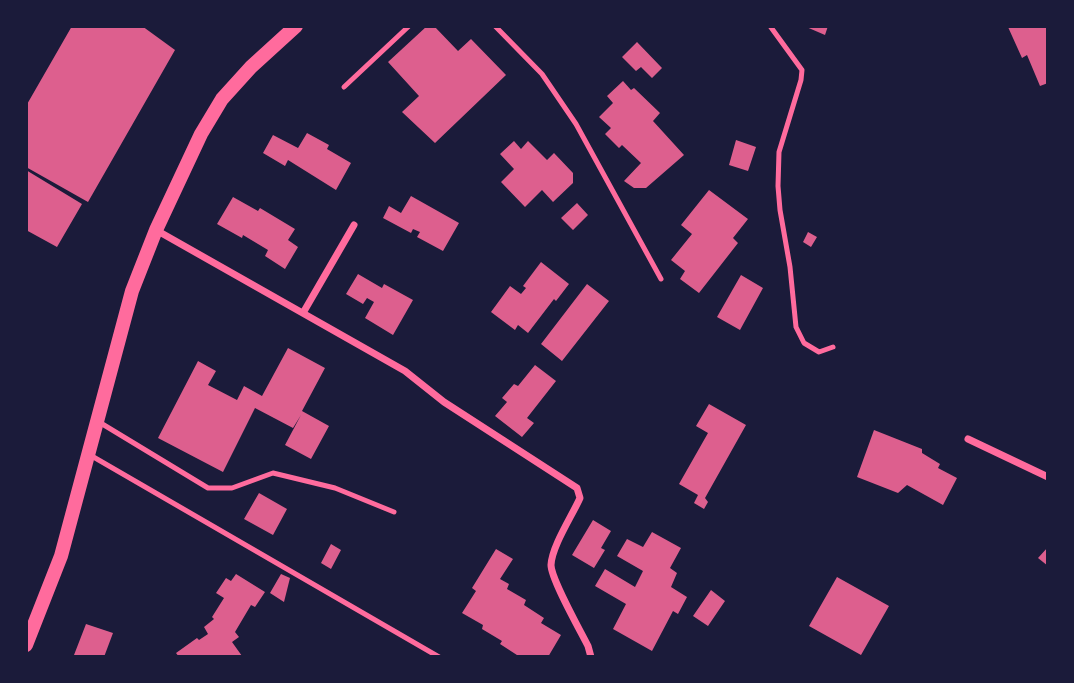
<!DOCTYPE html>
<html>
<head>
<meta charset="utf-8">
<style>
  body { margin:0 }
  #map { position:relative; width:1074px; height:683px; overflow:hidden; background:#1b1b3a; font-family:"IBM Plex Sans",sans-serif }
  canvas { display:block }
  .frame { position:absolute; inset:0; border:28px solid #1b1b3a; pointer-events:none }
</style>
</head>
<body>
<div id="map">
<canvas width="1074" height="683"></canvas>
<div class="frame"></div>
</div>
<script>
const ctx = document.querySelector('canvas').getContext('2d');
ctx.lineJoin = 'round';
function fillPath(path, color) {
  ctx.fillStyle = color;
  ctx.fill(path, 'evenodd');
}
function strokePath(path, color, width, dash) {
  ctx.strokeStyle = color;
  ctx.lineWidth = width;
  ctx.lineCap = dash ? 'butt' : 'round';
  ctx.setLineDash(dash || []);
  ctx.stroke(path);
}
fillPath(new Path2D(`
  M72,26H142L175,50L88,202L26,167V106Z
  M427,26H434L458,51L471,39L506,75L435,143L402,112L419,96L388,62Z
  M804,26H828L825,35Z
  M1048,26V83L1040,86L1027,55L1022,58L1008,27Z
  M637,42L662,68L652,78L641,67L636,71L622,57Z
  M623,81L631,90L634,88L660,113L653,121L684,155L646,188H634L624,181L641,163L622,145L619,148L605,134L611,128L599,117L613,103L607,96Z
  M307,133L329,145L327,149L351,163L336,190L288,160L285,166L263,153L273,135L298,148Z
  M736,140L756,147L748,171L729,165Z
  M514,141L521,149L528,141L547,160L554,153L573,173V183L553,202L542,190L525,207L501,182L514,169L500,154Z
  M26,170L82,204L57,247L26,230Z
  M709,190L748,219L733,238L738,243L699,293L680,279L685,271L671,260L692,234L681,225Z
  M411,196L459,223L443,251L417,237L420,232L413,229L411,233L383,218L389,206L401,213Z
  M233,197L258,211L260,208L295,229L288,240L298,247L285,269L265,256L268,250L243,235L242,238L217,224Z
  M577,203L588,215L573,230L561,218Z
  M808,232L817,237L811,247L803,242Z
  M541,262L569,284L556,301L554,299L528,333L518,325L515,330L491,312L510,286L521,294L526,288L523,286Z
  M358,274L382,288L384,284L413,300L393,335L365,318L374,302L367,298L363,304L346,294Z
  M741,275L763,288L740,330L717,317Z
  M587,284L609,301L562,361L541,344Z
  M288,348L325,368L302,411L329,426L311,459L285,445L301,415L293,428L255,408L223,472L158,438L198,361L216,371L208,385L237,400L244,386L262,396Z
  M535,365L556,381L527,418L534,423L522,437L495,416L507,402L502,398L514,384L518,386Z
  M709,404L746,425L705,498L708,502L704,509L694,503L698,495L679,484L708,433L696,426Z
  M874,430L922,449V453L940,464L938,468L957,478L943,505L907,485L898,493L857,477Z
  M259,493L287,509L273,535L244,519Z
  M593,520L611,531L601,548L605,550L594,568L572,555Z
  M652,532L681,548L670,568L677,573L671,587L687,597L678,614L673,611L652,651L613,629L626,604L595,586L605,569L635,587L643,571L617,556L627,539L643,547Z
  M331,544L341,550L331,569L321,563Z
  M1048,547V566L1038,558Z
  M496,549L513,559L500,579L509,584L507,589L526,600L524,605L544,618L541,623L561,635L548,657H520L500,644L502,641L482,629L483,625L462,613L476,591L472,588Z
  M236,574L265,592L255,607L251,605L235,632L239,637L232,642L242,656L179,657L176,653L197,638L199,640L208,634L204,627L214,619L212,617L224,598L216,593L226,578L231,581Z
  M281,574L290,578L284,602L270,593Z
  M837,577L889,606L861,655L809,626Z
  M711,590L725,601L708,626L693,616Z
  M86,624L113,633L104,657L74,655Z`), '#dd5f8e');
strokePath(new Path2D(`
  M495,26L542,74L576,124L661,279
  M770,26L802,70L801,80L779,152L778,186L780,210L790,267L796,327L804,343L819,352L833,347
  M344,87L409,26
  M99,422L208,488H232L273,473L335,488L394,512
  M90,455L439,657`), '#ff6b9d', 5);
strokePath(new Path2D(`
  M156,230L405,371L444,402L577,488L580,498C572,516 552,546 551,565C551,579 580,630 588,646L591,657
  M303,313L354,225
  M968,439L1048,477`), '#ff6b9d', 7);
strokePath(new Path2D(`
  M26,645L61,556L132,291L156,230L201,134L222,99L251,67L296,26`), '#ff6b9d', 14);
</script>
</body>
</html>
